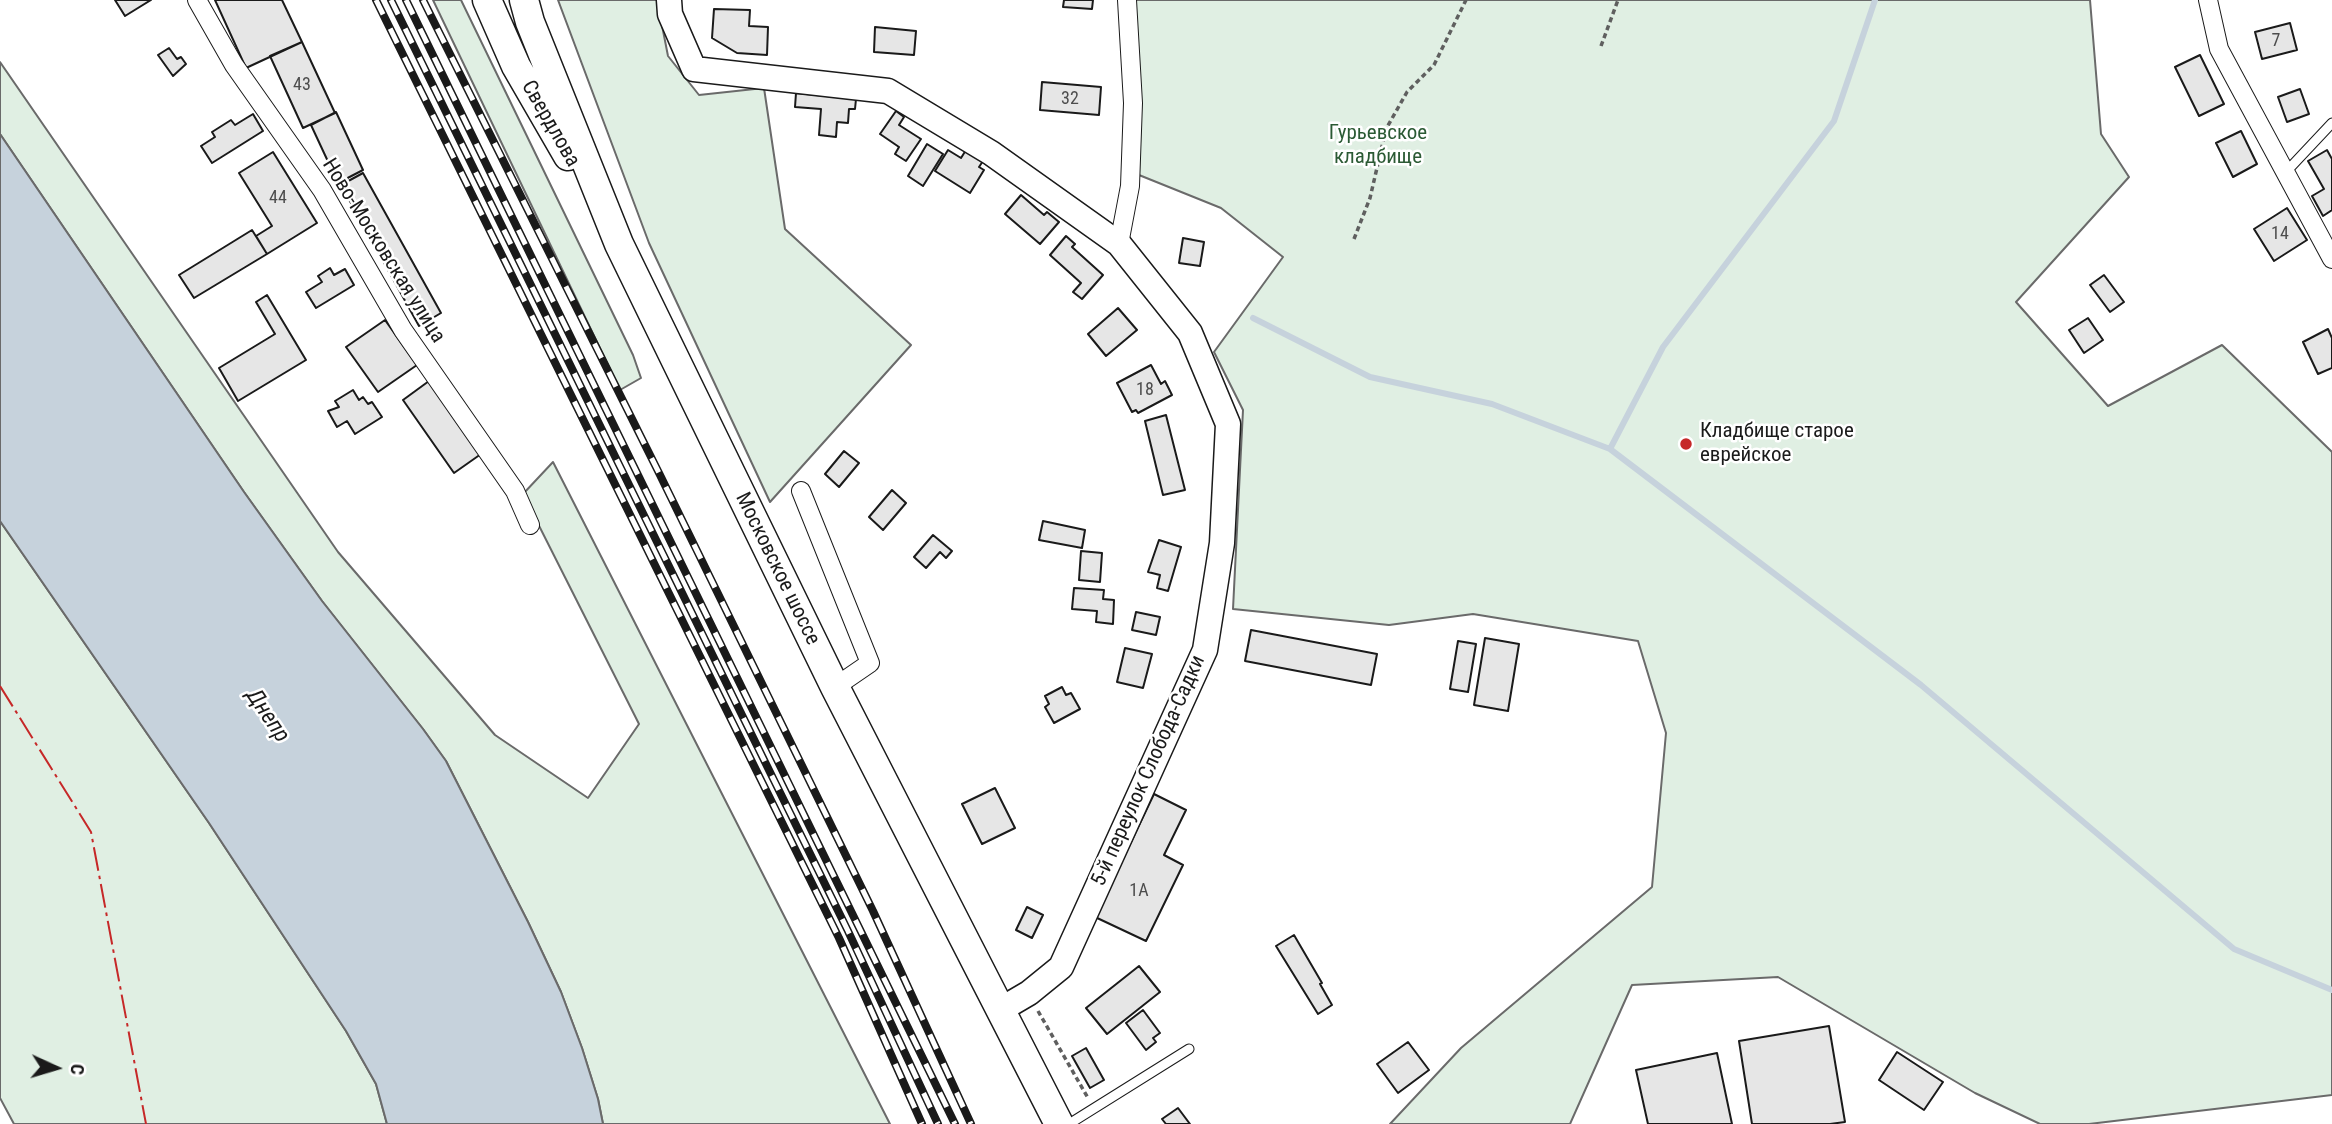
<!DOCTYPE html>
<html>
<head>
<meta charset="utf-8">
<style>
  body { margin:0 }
  #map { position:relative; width:2332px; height:1124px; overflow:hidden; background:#fff; font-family:"Roboto Condensed",sans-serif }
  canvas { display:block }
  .north { position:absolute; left:21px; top:1033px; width:70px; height:70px; -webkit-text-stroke:5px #fff; paint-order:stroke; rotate:94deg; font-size:19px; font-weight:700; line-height:28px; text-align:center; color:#1a1a1a }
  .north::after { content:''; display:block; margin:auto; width:24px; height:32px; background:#1a1a1a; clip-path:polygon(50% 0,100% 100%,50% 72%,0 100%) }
</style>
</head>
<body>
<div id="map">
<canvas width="2332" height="1124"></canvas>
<div class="north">С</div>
</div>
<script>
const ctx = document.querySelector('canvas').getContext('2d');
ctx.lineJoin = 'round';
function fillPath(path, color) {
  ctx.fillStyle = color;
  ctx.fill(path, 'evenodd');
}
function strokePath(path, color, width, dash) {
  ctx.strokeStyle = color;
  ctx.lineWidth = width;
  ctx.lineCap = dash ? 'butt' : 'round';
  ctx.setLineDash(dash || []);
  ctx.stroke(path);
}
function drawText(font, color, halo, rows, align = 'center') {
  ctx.font = font + ' "Roboto Condensed",sans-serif';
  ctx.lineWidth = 5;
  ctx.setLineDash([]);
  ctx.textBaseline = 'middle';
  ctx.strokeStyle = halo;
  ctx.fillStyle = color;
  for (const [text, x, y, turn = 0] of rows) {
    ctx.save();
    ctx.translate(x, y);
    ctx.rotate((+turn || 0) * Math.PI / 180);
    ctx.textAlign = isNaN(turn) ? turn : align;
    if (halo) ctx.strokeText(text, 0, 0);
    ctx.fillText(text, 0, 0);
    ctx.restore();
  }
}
const green = new Path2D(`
  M433,0H461L633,355L641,378L620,390Z
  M558,0H657L668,56L699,95L764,88L785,229L911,345L770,502L649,243Z
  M1135,0H2090L2101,134L2129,177L2016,302L2108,406L2222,345L2332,452V1095L2089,1124H2040L1975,1093L1778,977L1632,985L1570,1124H1390L1461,1048L1652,887L1666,733L1638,641L1473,614L1389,625L1233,609L1243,410L1214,352L1283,257L1221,208L1139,175L1140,103Z
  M0,62L338,552L495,735L588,798L639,724L523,494L553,462L890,1124H603L598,1099L582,1048L561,992L528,922L446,761L423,729L322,601L244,492L0,134Z
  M0,521L209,823L346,1031L376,1084L387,1124H14L0,1098Z`);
fillPath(green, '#e0efe3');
strokePath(green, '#6a6a6a', 2);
const water = new Path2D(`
  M0,134L244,492L322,601L423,729L446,761L528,922L561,992L582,1048L598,1099L603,1124H387L376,1084L346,1031L209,823L0,521Z`);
fillPath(water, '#c6d2dc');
strokePath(water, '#6a6a6a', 2);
strokePath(new Path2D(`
  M1253,318L1370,377L1492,404L1610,449L1921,685L2234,949L2332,990
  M1610,449L1663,347L1834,121L1875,0`), '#c6d2dc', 6);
const building = new Path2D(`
  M115,0H151L125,16Z
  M215,0H282L302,42L246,68Z
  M1064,0H1093L1092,9L1063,7Z
  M714,9L750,10L749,26L768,27L767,55L737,53L712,38Z
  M2290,23L2297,50L2262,59L2255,32Z
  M875,27L916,31L914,55L874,52Z
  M302,42L335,113L303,128L270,56Z
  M169,48L177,59L181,57L186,64L173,76L158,55Z
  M2200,55L2224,104L2199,116L2175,67Z
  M1042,82L1101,87L1099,115L1040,110Z
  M2300,89L2309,114L2287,122L2278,97Z
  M796,93L856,99L855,109H849L848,123L837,122L836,137L819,135L821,109L795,107Z
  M896,111L904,117L899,125L921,139L906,161L895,154L899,147L880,134Z
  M336,112L363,170L338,183L311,125Z
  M253,114L263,131L212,163L201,146L215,137L212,132L231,120L235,125Z
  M2241,131L2257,164L2233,177L2216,143Z
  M927,144L943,154L923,186L908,176Z
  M948,150L961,158L966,150L983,161L979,167L984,170L970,193L935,171Z
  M2327,150L2332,159V210L2323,216L2312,196L2324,189L2308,161Z
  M273,152L317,223L267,254L256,236L272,226L239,173Z
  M363,173L441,313L419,326L341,185Z
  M1021,195L1044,215L1047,212L1059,222L1040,244L1005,214Z
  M2287,208L2307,240L2274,261L2254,229Z
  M252,230L267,254L194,298L179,275Z
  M1066,236L1075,244L1072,247L1103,275L1082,299L1073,292L1081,283L1050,255Z
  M1183,238L1204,242L1200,266L1179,263Z
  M330,268L334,275L345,269L354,285L316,308L306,292L322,282L318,276Z
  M2104,275L2124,302L2110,312L2090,285Z
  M267,295L306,360L238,401L219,368L275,334L256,302Z
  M1118,308L1137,330L1106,356L1088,334Z
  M2088,318L2103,340L2084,353L2069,330Z
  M385,320L417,365L378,392L346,347Z
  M2328,329L2332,338V368L2318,374L2303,342Z
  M1151,365L1161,384L1165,381L1172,395L1138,413L1136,410L1132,412L1117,383Z
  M429,381L481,454L454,473L403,400Z
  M353,390L359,400L363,397L368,404L372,402L382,417L355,434L347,421L337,427L328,411L339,407L335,401Z
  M1166,415L1185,490L1163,495L1145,421Z
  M844,451L859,463L839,487L825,474Z
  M892,490L906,503L883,530L869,517Z
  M1043,521L1085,530L1082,548L1039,540Z
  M933,535L952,551L946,558L940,552L926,568L914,557Z
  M1159,540L1181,547L1168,591L1157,588L1160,575L1148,572Z
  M1081,551L1102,553L1100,582L1079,580Z
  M1074,588L1104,590L1103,599L1114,600L1113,624L1096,622L1097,611L1072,609Z
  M1136,612L1160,617L1156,635L1132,630Z
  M1251,630L1377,654L1371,685L1245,661Z
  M1485,638L1519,644L1508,711L1474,705Z
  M1458,641L1476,644L1468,692L1450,689Z
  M1125,648L1152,654L1143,688L1117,682Z
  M1062,687L1066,695L1071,693L1080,709L1054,723L1045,707L1049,704L1045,696Z
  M995,788L1015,828L982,844L962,804Z
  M1154,794L1186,810L1164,855L1183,865L1146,941L1095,917Z
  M1027,907L1043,915L1032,938L1016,930Z
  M1294,935L1322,983L1320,984L1332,1005L1318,1014L1276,946Z
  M1139,966L1160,992L1107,1034L1086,1008Z
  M1143,1010L1160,1033L1153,1038L1156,1042L1146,1050L1126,1023Z
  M1829,1026L1845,1122L1830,1124H1752L1739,1041Z
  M1408,1042L1429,1070L1398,1093L1377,1064Z
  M1086,1048L1104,1080L1090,1088L1072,1056Z
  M1897,1052L1943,1082L1924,1110L1879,1080Z
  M1717,1053L1732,1124H1648L1636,1070Z
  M1178,1108L1190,1124H1166L1162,1119Z`);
fillPath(building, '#e6e6e6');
strokePath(building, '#1a1a1a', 2);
const lane = new Path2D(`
  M2285,173L2332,123
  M1069,1124L1189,1049`);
const street = new Path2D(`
  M197,0L234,65L322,190L403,330L515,491L530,525
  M2208,0L2219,49L2332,259
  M1119,244L1130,186L1133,103L1127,0
  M801,491L870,663L835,687`);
const secondary = new Path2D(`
  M669,0L670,14L694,69L888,91L991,153L1119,244L1190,333L1228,424L1222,543L1205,650L1061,967L1029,993L1000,1010`);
const primary = new Path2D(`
  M487,0L516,66L568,156
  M524,0L530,22L619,244L835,687L1059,1124`);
strokePath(lane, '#1a1a1a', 11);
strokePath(street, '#1a1a1a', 20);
strokePath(secondary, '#1a1a1a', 27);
strokePath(primary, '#1a1a1a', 31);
strokePath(new Path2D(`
  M1601,46L1618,0
  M1354,239L1370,198L1386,129L1407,92L1434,65L1466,0
  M1038,1011L1088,1098`), '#5f5f5f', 3.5, [5, 3.5]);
strokePath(lane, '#fff', 9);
strokePath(street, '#fff', 18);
strokePath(secondary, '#fff', 24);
strokePath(primary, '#fff', 28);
const rail = new Path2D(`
  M376,0L839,938L922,1124
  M391,0L848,931L938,1124
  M406,0L955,1124
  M423,0L660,475L873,911L971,1124`);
strokePath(rail, '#1a1a1a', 8);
strokePath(rail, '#fff', 5, [16]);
strokePath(new Path2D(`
  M0,686L91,832L146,1124`), '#c62828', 2, [24, 5, 3.5, 5]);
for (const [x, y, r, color] of [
  [1686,444,7,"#c62828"]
]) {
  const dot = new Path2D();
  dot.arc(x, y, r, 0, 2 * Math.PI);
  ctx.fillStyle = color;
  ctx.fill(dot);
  strokePath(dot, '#fff', 2.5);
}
drawText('18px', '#4d4d4d', null, [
  ["7",2276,41],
  ["43",302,85],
  ["32",1070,99],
  ["44",278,198],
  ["14",2280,234],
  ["18",1145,390],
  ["1А",1139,891]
]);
drawText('21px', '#1a1a1a', '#fff', [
  ["Свердлова",550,124,60],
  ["Ново-Московская улица",383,251,58],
  ["Московское шоссе",777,569,64],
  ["5-й переулок Слобода-Садки",1149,771,-66]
]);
drawText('21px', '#2b5a34', '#fff', [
  ["Гурьевское",1378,134],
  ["кладбище",1378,158]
]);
drawText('21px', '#1a1a1a', '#fff', [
  ["Кладбище старое",1700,432],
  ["еврейское",1700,456]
], 'left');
drawText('italic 23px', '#1a1a1a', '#fff', [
  ["Днепр",267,716,56]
]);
</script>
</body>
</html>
